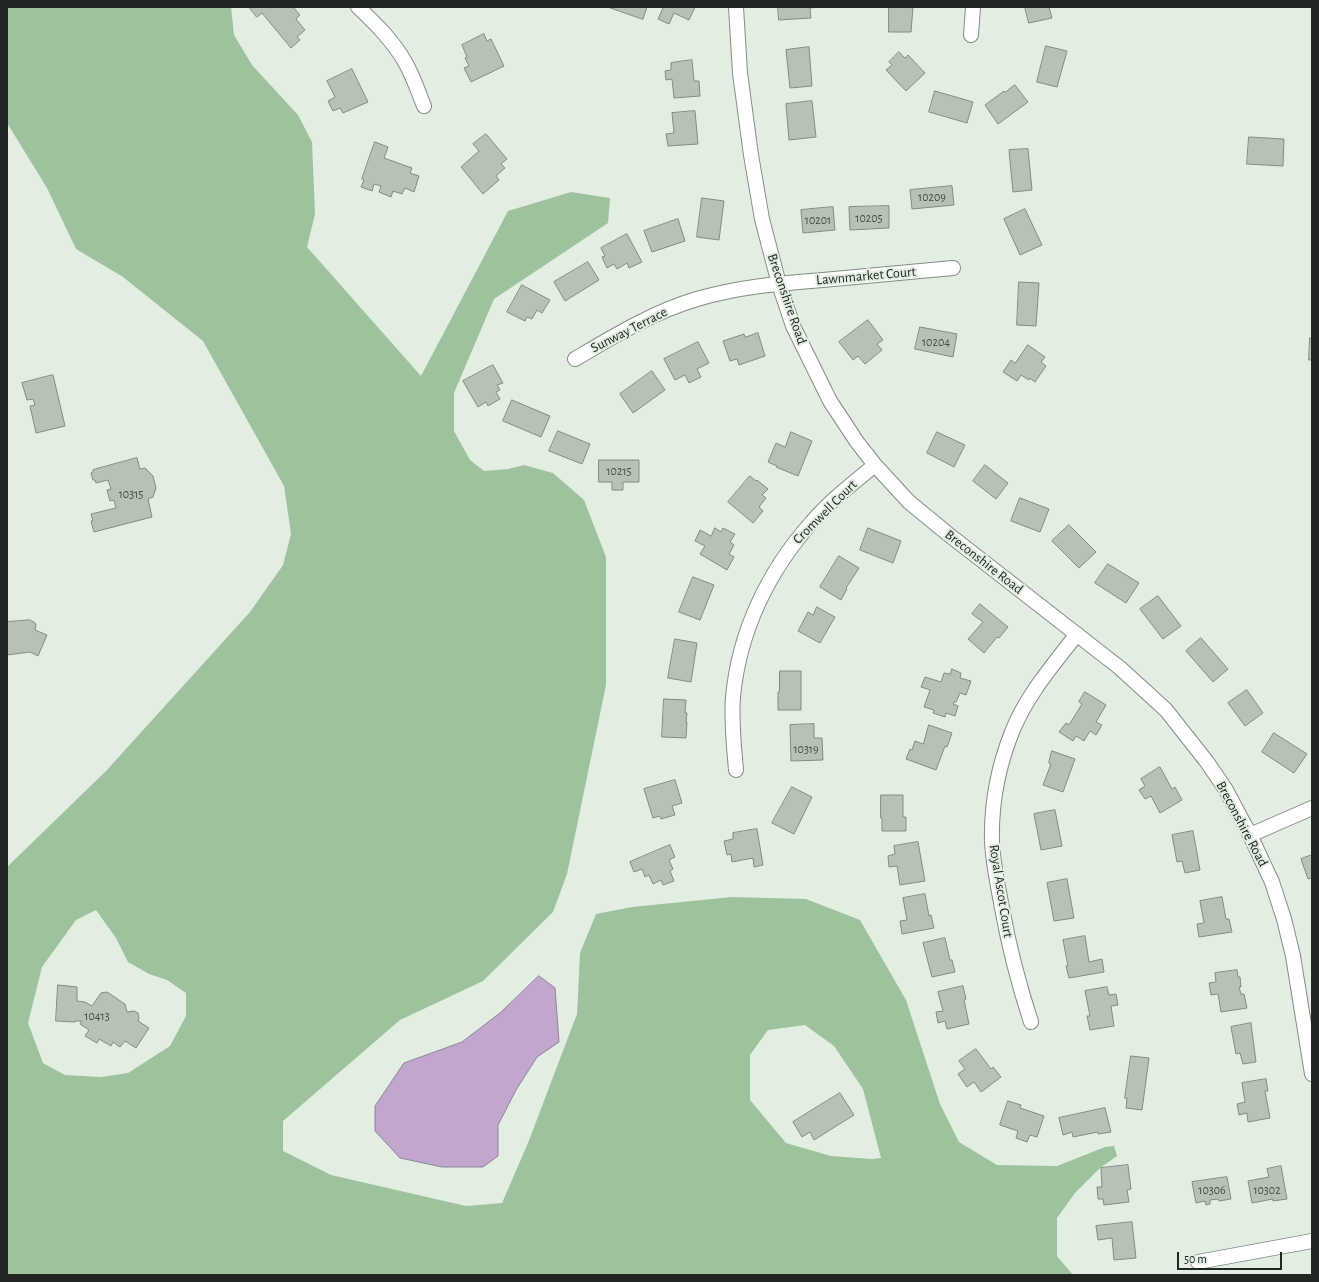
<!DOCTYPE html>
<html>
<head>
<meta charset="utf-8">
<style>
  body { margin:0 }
  #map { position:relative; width:1319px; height:1282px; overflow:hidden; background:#e3eee2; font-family:"Alegreya Sans",sans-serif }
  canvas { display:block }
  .frame { position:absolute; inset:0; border:8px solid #222622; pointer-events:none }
  .scale { position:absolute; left:1177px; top:1252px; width:105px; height:18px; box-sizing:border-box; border:2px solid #222622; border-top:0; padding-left:5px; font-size:12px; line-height:14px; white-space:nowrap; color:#222622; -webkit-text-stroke:3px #e3eee2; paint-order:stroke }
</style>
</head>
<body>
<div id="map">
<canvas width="1319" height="1282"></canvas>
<div class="frame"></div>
<div class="scale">50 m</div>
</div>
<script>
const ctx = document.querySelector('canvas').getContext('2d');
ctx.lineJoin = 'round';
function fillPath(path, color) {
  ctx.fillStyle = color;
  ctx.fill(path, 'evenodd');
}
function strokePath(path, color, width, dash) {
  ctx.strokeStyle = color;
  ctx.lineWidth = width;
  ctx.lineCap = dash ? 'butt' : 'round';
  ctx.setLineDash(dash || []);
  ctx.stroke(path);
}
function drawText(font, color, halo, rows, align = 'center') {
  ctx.font = font + ' "Alegreya Sans",sans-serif';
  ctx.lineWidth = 4;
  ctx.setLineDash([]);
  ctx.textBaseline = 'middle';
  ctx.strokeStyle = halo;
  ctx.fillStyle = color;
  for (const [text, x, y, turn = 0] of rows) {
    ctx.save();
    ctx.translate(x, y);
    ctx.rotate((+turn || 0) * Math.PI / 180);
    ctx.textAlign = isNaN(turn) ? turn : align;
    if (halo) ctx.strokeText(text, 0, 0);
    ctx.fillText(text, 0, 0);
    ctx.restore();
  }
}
fillPath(new Path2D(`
  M7,7H231L234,35L252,65L298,115L312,142L315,214L307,247L421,376L508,211L571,192L610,198L608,223L494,299L454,393V431L470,460L484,471L508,469L524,465L553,473L584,500L606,557V685L567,874L553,912L483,981L400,1020L283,1121V1151L331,1175L466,1206L502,1203L528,1143L577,1014L580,953L596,914L632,907L732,897L806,899L860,920L906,1000L940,1104L959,1142L997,1165L1057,1166L1105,1147L1114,1146L1117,1156L1100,1168L1075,1193L1057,1218V1256L1073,1275H7V867L106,771L250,612L283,565L291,534L284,486L203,341L123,277L76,249L47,188L7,123ZM96,910L116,938L128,962L149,974L167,980L186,993V1016L170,1046L128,1073L101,1077L65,1075L43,1063L28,1023L42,967L76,920ZM805,1025L834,1046L863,1089L881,1158L871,1159L831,1156L786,1143L750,1100V1055L768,1030Z`), '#9fc29e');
const water = new Path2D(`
  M539,976L555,988L559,1042L537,1057L516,1090L498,1125V1156L483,1167H442L400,1158L375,1131V1106L404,1063L462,1042L500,1013Z`);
fillPath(water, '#c1a6cd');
strokePath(water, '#91809a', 1);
const building = new Path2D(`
  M249,7H293L300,15L296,19L305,30L297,37L300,40L291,48L262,13L257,17Z
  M608,7H647L643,19Z
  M660,7H695L689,20L674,13L669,24L658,19L663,8Z
  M778,7H819L810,8L811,18L779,20Z
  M889,7H913L911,32H889Z
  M1025,7H1049L1052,18L1029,23Z
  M484,34L487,41L491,39L504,66L471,82L464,68L469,66L465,58L467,57L462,45Z
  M1046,46L1067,51L1057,87L1037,82Z
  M809,47L812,86L790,88L786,50Z
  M899,52L905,58L908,55L925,73L906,91L886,70L892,65L889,62Z
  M692,60L694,81H699L700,96L674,98L672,79L666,80L665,71L671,70V63Z
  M352,69L368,102L343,113L340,108L333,111L328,101L335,97L327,81Z
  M1015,85L1028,102L998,124L985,105L1004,91L1005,92Z
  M935,91L973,102L967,123L929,112Z
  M812,101L816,137L789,140L786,104Z
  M695,111L698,144L668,146L666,134L674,133L672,113Z
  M486,134L507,159L501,164L505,168L496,176L499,180L483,194L461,167L479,151L473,144Z
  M1249,137L1284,139L1283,166L1247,164Z
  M375,142L388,147L384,158L412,168L410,173L419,176L414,192L405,188L402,194L393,191L391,197L379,192L381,186L374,184L372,191L361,187L364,180L362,179Z
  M1028,149L1032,190L1013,192L1009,150Z
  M952,186L954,205L912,209L910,190Z
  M702,198L724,201L719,240L697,237Z
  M889,206V228L850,230L849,207Z
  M833,207L835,230L803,233L801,210Z
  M1025,209L1042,245L1020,255L1004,219Z
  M678,219L685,241L652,252L644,231Z
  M627,234L642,262L629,268L627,263L617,269L614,264L607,268L602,257L605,256L601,248Z
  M588,262L599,280L565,301L554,282Z
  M1019,282L1039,283L1036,326L1017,325Z
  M522,285L550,300L542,313L537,310L532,319L527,317L525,321L507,312Z
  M868,320L883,340L877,344L882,350L865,364L858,356L853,360L839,342Z
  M920,327L957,334L953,357L915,349Z
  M758,333L765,356L739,365L737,359L730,361L723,341L744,334L745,337Z
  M1310,338L1312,339V360H1309Z
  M698,342L709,363L697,369L701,377L689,383L685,375L675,380L664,359Z
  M1028,345L1045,357L1041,362L1046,366L1035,382L1030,378L1029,380L1021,375L1017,381L1003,372L1011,360L1015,363Z
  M493,365L503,383L497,385L500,390L496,392L500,399L488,406L486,402L478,407L463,381Z
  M652,371L665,390L633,413L620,394Z
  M53,375L65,426L36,433L30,406L35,405L33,399L27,400L22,383Z
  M512,400L550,416L541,437L503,421Z
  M558,431L590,444L582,464L549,451Z
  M791,432L812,441L798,476L776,467L777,466L768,462L776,443L785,447Z
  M937,432L965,445L954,467L927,453Z
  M137,458L140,469L145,468L153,476L156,488L153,497L148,499L152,517L94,532L91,521H93L91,514L116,508L114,500L110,501L107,490L111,489L108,480L96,483L95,480H93L91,473L93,472V470Z
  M599,460H639V482H623V490H612V482H599Z
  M985,465L1008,483L996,499L973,481Z
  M750,476L756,481L757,480L768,489L762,495L766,498L759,507L763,511L753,523L728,502Z
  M1020,498L1049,509L1040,532L1011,521Z
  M1069,525L1096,552L1079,568L1052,541Z
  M715,528L721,532L723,528L735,534L730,542L734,545L729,554L734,557L727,570L700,554L705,546L695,541L700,530L711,536Z
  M868,528L901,541L893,563L860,550Z
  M839,556L859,568L846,588L847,589L841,600L820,587Z
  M1108,564L1139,583L1126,603L1095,583Z
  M693,577L714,585L700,620L679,612Z
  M1158,596L1181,626L1163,639L1140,609Z
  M980,604L1008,627L999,638L997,637L984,653L968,639L983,622L972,614Z
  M817,607L835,617L820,643L798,631L808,612L813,615Z
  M30,620L35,623L36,625L35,630L47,635L38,656L30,652L7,655V622Z
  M1201,638L1228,669L1213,682L1186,651Z
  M675,639L697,643L691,682L668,678Z
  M952,669L961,673L960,678L971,681L966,695L960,693L956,702H954L953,704L958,706L955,716L946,713L945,717L933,713L934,710L924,707L930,690L921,687L925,677L941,682L944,673L950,674Z
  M780,671H801V710H778V692H779Z
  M1247,690L1263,713L1245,726L1228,703Z
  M1085,692L1106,705L1096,722L1102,725L1096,735L1090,731L1084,741L1076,736L1073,741L1059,732L1066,723L1069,725L1082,704L1079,702Z
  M664,699L686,700L685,713H687L686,722H687L686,738L662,737Z
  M814,724V738H822L823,760L791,761L790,725Z
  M929,725L952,733L947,747L945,746L936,770L906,759L910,749L912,750L915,741L923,744Z
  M1274,733L1307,754L1294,773L1262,752Z
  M1052,751L1075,759L1063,792L1043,785L1051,764L1049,763Z
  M1160,767L1172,789L1175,787L1182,800L1160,813L1151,796L1145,799L1139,790L1145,786L1141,779Z
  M675,780L682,803L672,806L675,815L661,819L660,816L653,818L644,789Z
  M792,787L812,797L794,834L772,823Z
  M881,795H903V817H906V831H882V818H881Z
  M1055,810L1062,846L1041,850L1034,814Z
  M757,829L763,865L754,867L753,858L732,862L731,854L727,855L724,841L733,839V833Z
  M1193,831L1200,870L1185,873L1182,861L1177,862L1172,835Z
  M918,842L925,881L900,885L897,866L889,867L888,856L895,854L894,846Z
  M670,845L675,857L669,860L673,869L670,871L674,881L663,885L661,880L653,884L649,875L645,877L642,869L634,872L630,862Z
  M1312,855V878L1308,879L1301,859Z
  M1067,879L1074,918L1054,921L1047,883Z
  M925,894L929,916L931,915L934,928L902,934L900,921L907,920L903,898Z
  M1222,897L1226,919H1229L1232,932L1199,937L1197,924L1204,923L1200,901Z
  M1085,936L1089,962L1102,959L1104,972L1069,978L1066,966H1068L1063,940Z
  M945,938L950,960H952L955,972L932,977L923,943Z
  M1237,970L1238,977H1240L1241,987H1239L1241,994H1244L1247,1008L1221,1012L1218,994L1211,995L1209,983L1216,982L1215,973Z
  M58,985L77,987V1001L85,1002L92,1006L101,993L107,992L125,1004L127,1012L134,1011L138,1013L139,1019L138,1021L149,1028L136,1048L125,1041L120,1047L113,1042L111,1046L99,1039L97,1043L85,1036L89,1030L80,1024L82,1021H75V1022L56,1021Z
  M963,986L966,999L964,1000L969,1024L947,1029L945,1021L938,1023L936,1012L943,1011L938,992Z
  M1107,987L1109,995L1116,994L1118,1005L1111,1006L1114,1026L1090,1030L1087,1016H1090L1085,991Z
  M1251,1023L1256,1062L1243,1064L1240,1053L1236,1054L1231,1027Z
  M976,1049L991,1069L993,1067L1001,1077L981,1092L974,1082L967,1087L958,1074L965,1069L959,1061Z
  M1131,1056L1149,1058L1142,1110L1126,1108L1127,1098H1125Z
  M1266,1079L1268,1091H1265L1270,1118L1248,1122L1247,1113L1239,1115L1237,1104L1245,1102L1242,1083Z
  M840,1093L854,1115L814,1140L810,1132L802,1137L793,1122Z
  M1008,1101L1021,1105L1020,1108L1044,1116L1037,1137L1030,1135L1027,1142L1016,1138L1018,1131L1000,1125Z
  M1105,1108L1111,1132L1098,1134V1132L1073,1137L1072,1132L1063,1135L1059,1118Z
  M1128,1165L1131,1189L1127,1190L1129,1202L1104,1205L1103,1199H1098L1097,1187H1102L1101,1168Z
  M1281,1166L1287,1199L1273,1201V1199L1252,1203L1248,1181L1269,1177L1267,1169Z
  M1227,1177L1231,1199L1219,1201L1218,1199L1210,1200V1204L1206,1205L1205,1201L1196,1203L1192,1182Z
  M1132,1222L1136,1258L1114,1260L1112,1238L1098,1240L1096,1226Z`);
fillPath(building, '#b7c2b7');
strokePath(building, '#828c81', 1);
const minor = new Path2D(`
  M358,7C376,24 393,41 405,62C413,76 418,91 424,106
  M736,7L740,73L751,155L762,219L779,284L793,326L830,401L857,442L875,465L909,502L948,534L1120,668L1166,710L1207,762L1226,790L1250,835L1272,882L1284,919L1293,956L1312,1074
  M971,35L973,7
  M575,359C614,336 653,312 697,299C738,287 781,283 823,280C866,276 910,272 953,268
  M736,770C734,746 731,721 733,697C739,632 768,571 812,522C830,501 853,483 875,465
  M1250,835L1312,808
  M1031,1022C1019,985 1009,947 1002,908C998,886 993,864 992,842C991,805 998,767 1012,732C1026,696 1053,665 1077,634
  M1198,1262L1312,1241`);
strokePath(minor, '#838d82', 16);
strokePath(minor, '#fff', 14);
drawText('12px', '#474d47', null, [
  ["10209",932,197],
  ["10205",869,218],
  ["10201",818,220],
  ["10204",936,342],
  ["10215",619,471],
  ["10315",131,494],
  ["10319",806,749],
  ["10413",97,1016],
  ["10306",1212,1190],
  ["10302",1267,1190]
]);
drawText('14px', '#222622', '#e3eee2', [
  ["Lawnmarket Court",866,276,-5],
  ["Breconshire Road",787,299,71],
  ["Sunway Terrace",629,330,-27],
  ["Cromwell Court",825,512,-45],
  ["Breconshire Road",984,562,38],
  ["Breconshire Road",1242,824,62],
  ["Royal Ascot Court",1001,891,81]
]);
</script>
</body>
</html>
